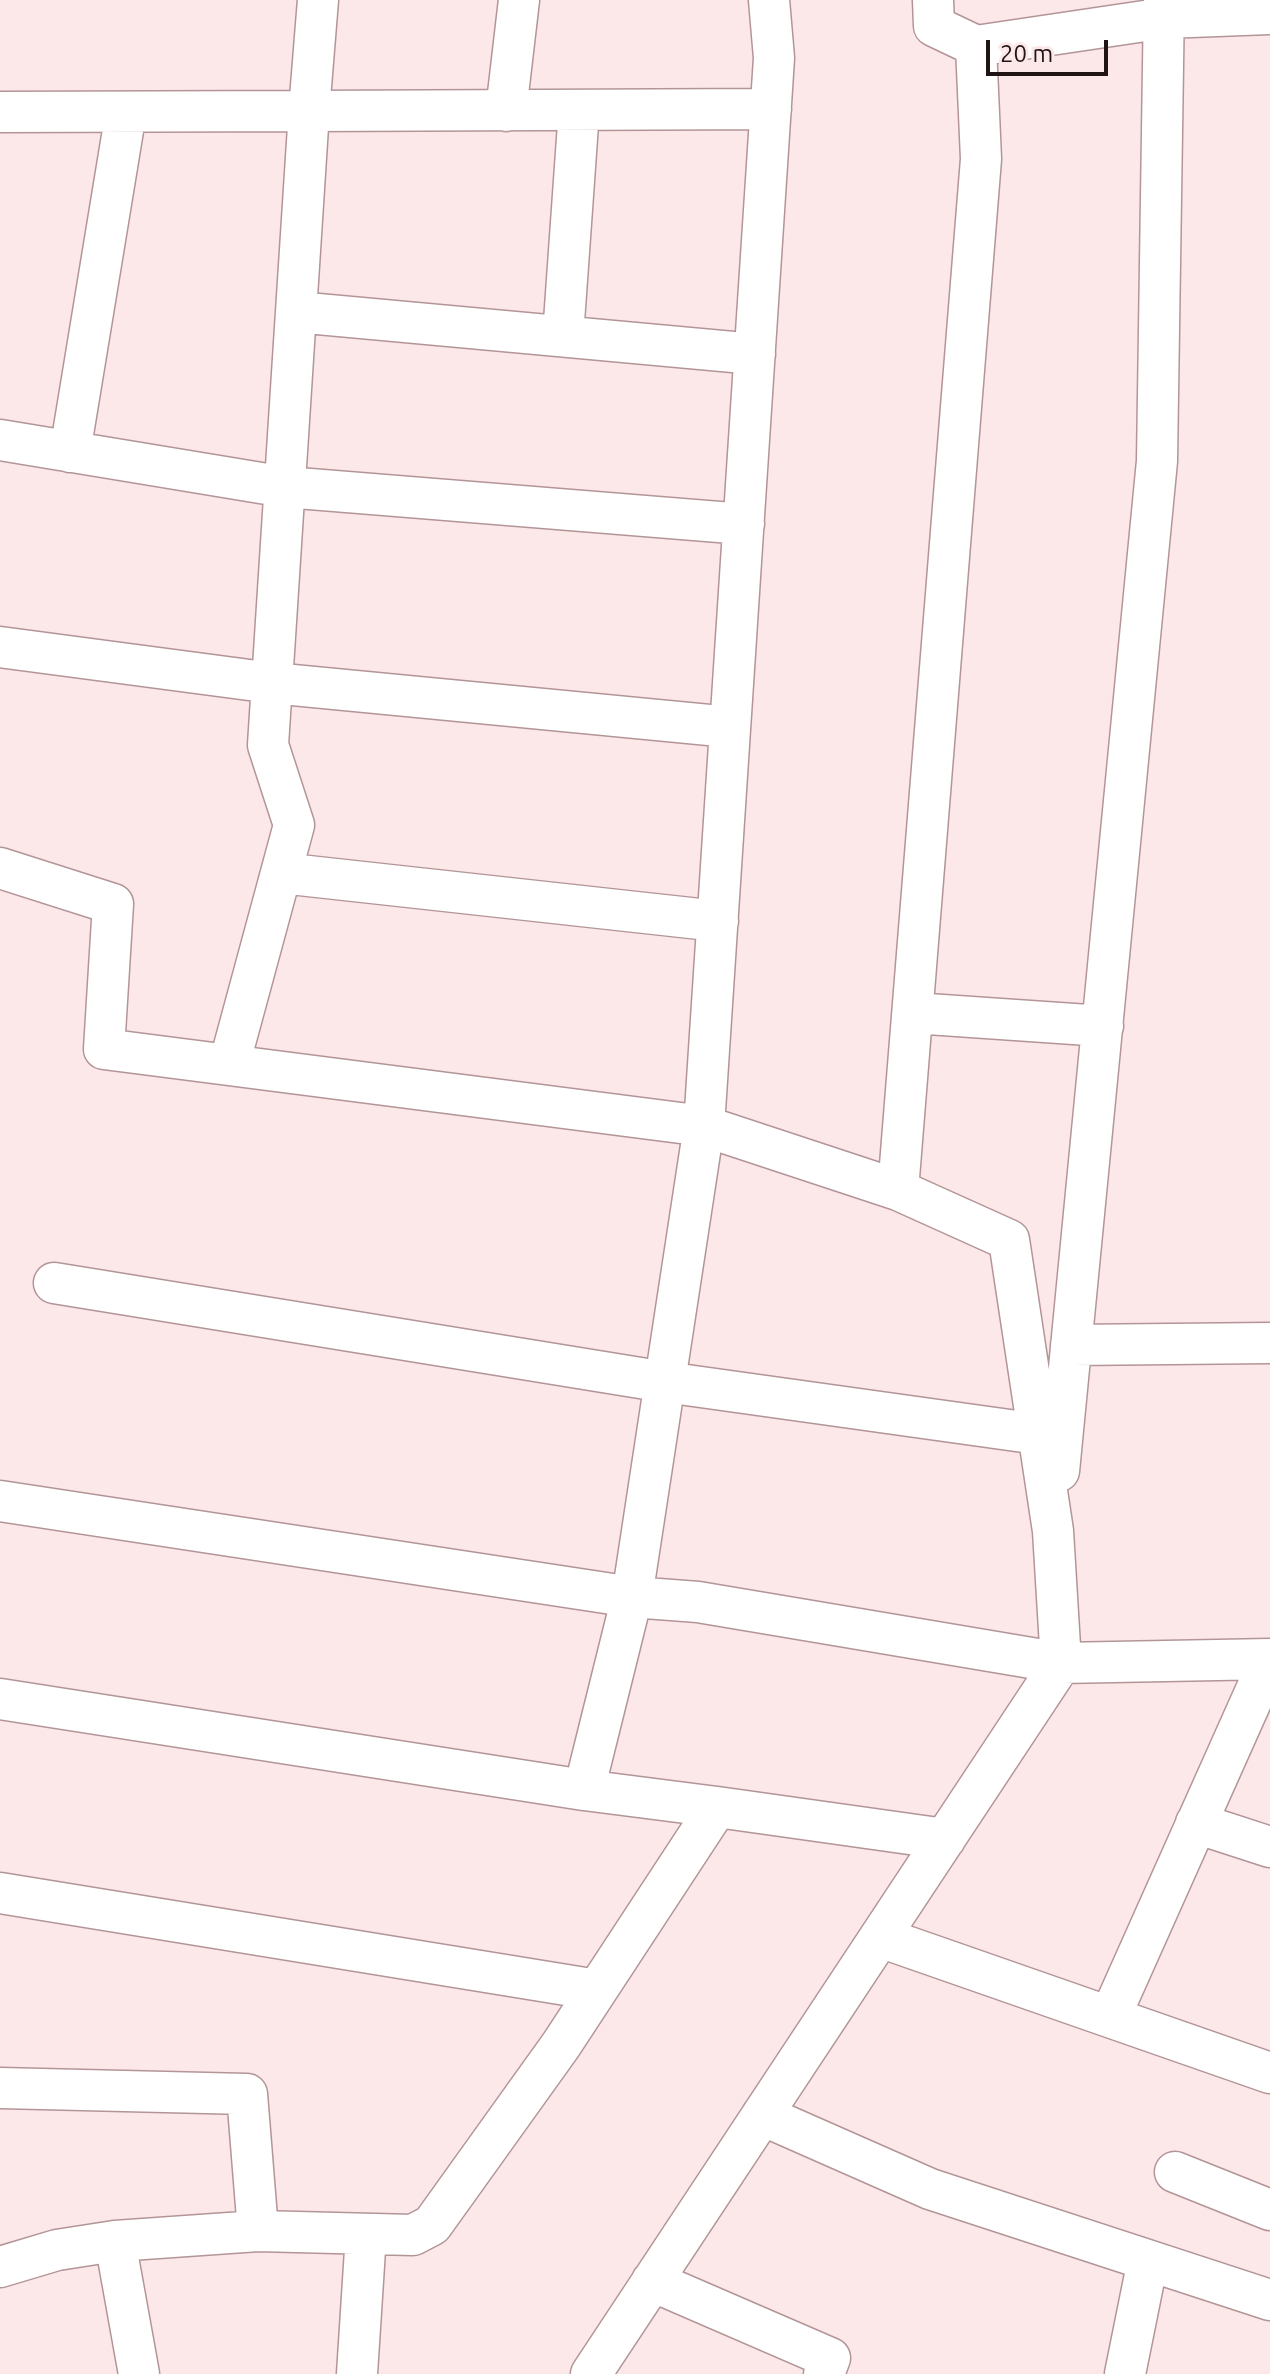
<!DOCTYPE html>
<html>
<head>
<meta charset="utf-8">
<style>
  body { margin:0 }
  #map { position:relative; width:1270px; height:2374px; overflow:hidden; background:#fce8e9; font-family:Ubuntu,sans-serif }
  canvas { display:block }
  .scale { position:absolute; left:986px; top:40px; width:122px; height:36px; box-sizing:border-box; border:4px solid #201415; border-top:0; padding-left:10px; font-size:24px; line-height:28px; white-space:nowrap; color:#201415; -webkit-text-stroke:6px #fce8e9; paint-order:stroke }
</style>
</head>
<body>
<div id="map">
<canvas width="1270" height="2374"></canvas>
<div class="scale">20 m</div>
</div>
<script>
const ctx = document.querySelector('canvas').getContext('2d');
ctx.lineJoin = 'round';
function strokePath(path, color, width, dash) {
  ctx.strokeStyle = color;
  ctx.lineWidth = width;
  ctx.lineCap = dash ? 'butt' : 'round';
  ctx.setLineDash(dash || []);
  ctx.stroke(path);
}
const street = new Path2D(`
  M318,0L309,111L771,109
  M933,0L934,26L976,46
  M506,111L519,0
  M0,112L309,111L268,745L294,825L229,1065
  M296,312L755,354
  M563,336L579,110
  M0,440L285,487L744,524
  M70,452L126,112
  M0,647L272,683L730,727
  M0,868L113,904L104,1049L704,1126L898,1190
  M281,873L718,921
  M913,1013L1103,1026
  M54,1283L665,1382L1038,1434
  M1071,1345L1270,1343
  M1059,1471L1157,461L1164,0
  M0,1501L632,1597L698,1602L1061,1663L1270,1659
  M0,1699L584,1790
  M717,1807L945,1839
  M1196,1823L1270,1847
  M0,1893L597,1990
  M880,1937L1270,2073
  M1110,2017L1270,1659
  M0,2088L247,2094L258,2231
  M762,2115L930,2189L1270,2300
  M1175,2172L1270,2210
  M115,2241L139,2374
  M0,2267L57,2250L115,2241L258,2231L413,2235L432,2225L561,2045L717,1807L584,1790L632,1597L704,1126L774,58L769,0
  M652,2281L830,2358L824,2374
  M357,2374L366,2234
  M591,2374L1061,1663L1053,1531L1009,1240L898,1190L981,159L976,46L1165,18L1270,14
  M1125,2374L1148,2260`);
strokePath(street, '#b39597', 43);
strokePath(street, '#fff', 40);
</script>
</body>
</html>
